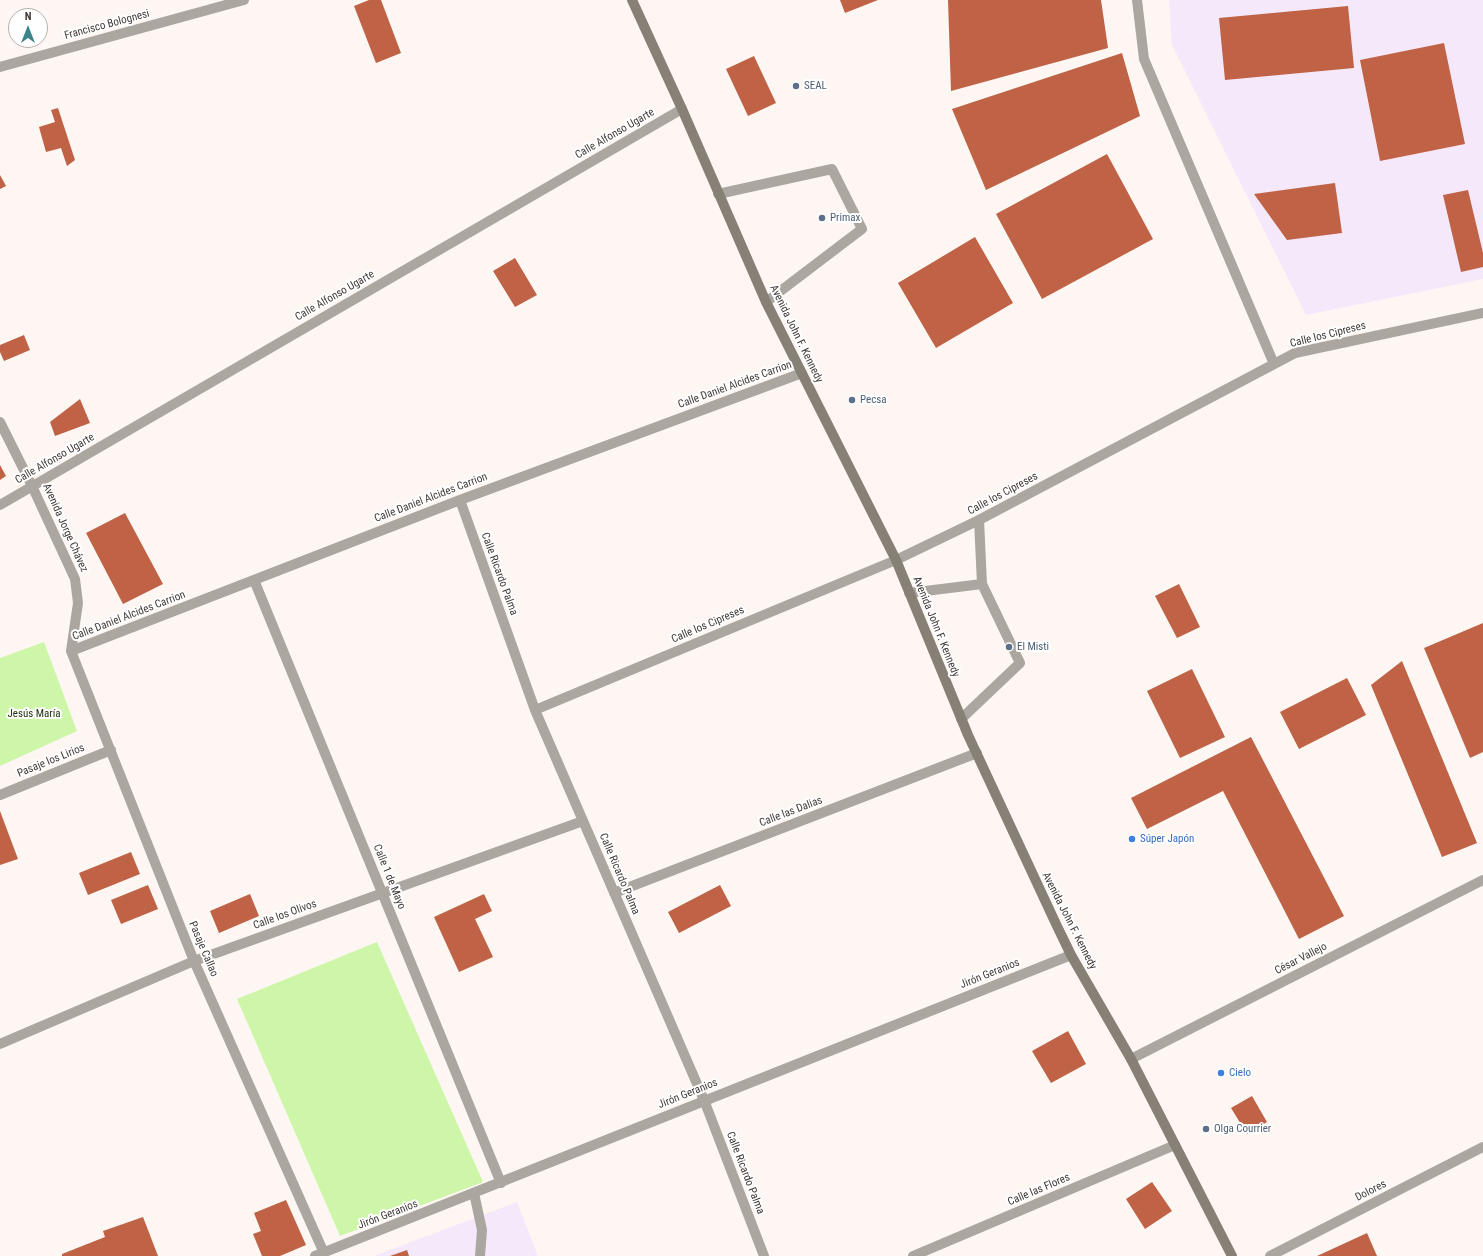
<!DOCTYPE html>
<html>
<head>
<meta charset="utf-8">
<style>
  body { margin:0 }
  #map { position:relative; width:1483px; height:1256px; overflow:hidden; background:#fdf6f2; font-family:"Roboto Condensed",sans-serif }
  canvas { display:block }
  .north { position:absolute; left:8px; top:8px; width:40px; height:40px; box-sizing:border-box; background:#fff; border:1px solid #b3b0af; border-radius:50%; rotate:0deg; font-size:11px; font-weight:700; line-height:16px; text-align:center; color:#403936 }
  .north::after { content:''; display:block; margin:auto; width:14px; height:18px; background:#3c848a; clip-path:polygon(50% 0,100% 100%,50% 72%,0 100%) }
</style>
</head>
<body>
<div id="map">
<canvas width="1483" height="1256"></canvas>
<div class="north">N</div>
</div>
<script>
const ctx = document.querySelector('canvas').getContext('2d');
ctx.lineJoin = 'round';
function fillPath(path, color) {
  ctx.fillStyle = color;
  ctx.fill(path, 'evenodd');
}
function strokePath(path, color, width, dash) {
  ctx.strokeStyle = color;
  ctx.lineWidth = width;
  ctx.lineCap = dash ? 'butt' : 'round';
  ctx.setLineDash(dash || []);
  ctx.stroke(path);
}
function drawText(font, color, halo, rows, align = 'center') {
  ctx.font = font + ' "Roboto Condensed",sans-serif';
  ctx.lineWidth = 4;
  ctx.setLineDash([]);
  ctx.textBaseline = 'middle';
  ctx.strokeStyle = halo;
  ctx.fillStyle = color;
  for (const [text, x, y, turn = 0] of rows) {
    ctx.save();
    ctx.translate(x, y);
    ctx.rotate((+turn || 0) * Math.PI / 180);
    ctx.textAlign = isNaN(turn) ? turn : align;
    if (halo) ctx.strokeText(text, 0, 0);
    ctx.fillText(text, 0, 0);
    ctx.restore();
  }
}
fillPath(new Path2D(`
  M1169,0H1483V279L1306,315L1172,45Z
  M517,1202L538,1256H374Z`), '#f6e8fb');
fillPath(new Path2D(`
  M44,642L77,731L0,766V658Z
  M377,942L483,1182L340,1236L237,999Z`), '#cef6a9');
fillPath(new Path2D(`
  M369,0H381L401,53L376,63L354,6Z
  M840,0H878L845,13Z
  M948,0H1101L1108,48L951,91Z
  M1348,6L1354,68L1225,80L1219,18Z
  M1444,43L1465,144L1380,161L1360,60Z
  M1122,53L1140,116L986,190L952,109Z
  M754,56L776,103L748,116L726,69Z
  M58,108L75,160L67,166L61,148L46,152L39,127L55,122L51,110Z
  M1107,154L1153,239L1042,299L996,214Z
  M0,175L6,186L0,189Z
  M1335,183L1342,233L1287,240L1254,194Z
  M1468,190L1483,253V267L1461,272L1443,195Z
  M975,237L1013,303L936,348L898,283Z
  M515,258L537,295L515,307L493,271Z
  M24,335L30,350L4,361L0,352V345Z
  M80,399L90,423L55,436L50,422Z
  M0,465L6,476L0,480Z
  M125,513L163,584L123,604L86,533Z
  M1179,584L1200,627L1177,638L1155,596Z
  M1483,623V752L1470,758L1424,648Z
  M1402,661L1477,843L1442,857L1371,685Z
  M1192,669L1225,737L1180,758L1147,691Z
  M1347,678L1366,715L1299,749L1280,712Z
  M1251,737L1344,916L1299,939L1223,791L1147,829L1131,798Z
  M0,811L18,859L0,865Z
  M131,852L140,874L88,895L79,873Z
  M148,885L158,909L121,924L111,900Z
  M720,885L731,906L679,933L668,912Z
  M250,894L259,916L219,933L210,911Z
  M484,894L492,911L475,919L493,957L459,972L434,917Z
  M1068,1031L1086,1064L1051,1083L1032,1051Z
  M1252,1096L1267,1122L1247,1134L1231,1108Z
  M1152,1182L1172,1211L1145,1229L1126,1199Z
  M286,1200L306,1245L280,1256H262L253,1234L261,1231L254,1213Z
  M143,1217L158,1256H62V1254L105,1237L103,1231Z
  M1367,1233L1377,1256H1317Z
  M407,1250L409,1256H390Z`), '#bf6245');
strokePath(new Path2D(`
  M718,194L832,169L862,229L766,302
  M979,520L982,584
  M909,593L982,584L1020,663L961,719
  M474,1193L482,1230L480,1256`), '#aba7a0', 10);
strokePath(new Path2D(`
  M1137,0L1144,59L1274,364
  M0,67L244,0
  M0,422L32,486L75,579L78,603L71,651L194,961L324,1253
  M460,500L535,710L704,1100L764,1256
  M0,505L682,109
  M254,580L501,1183
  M71,651L460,500L802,373
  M535,710L896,560L979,520L1295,353L1483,313
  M0,795L111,750
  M614,893L977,753
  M0,1044L194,961L583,821
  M1131,1059L1483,880
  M913,1256L1175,1145
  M1270,1256L1483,1147`), '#aba7a0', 10);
strokePath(new Path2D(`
  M315,1256L1071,955`), '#aba7a0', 10);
strokePath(new Path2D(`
  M632,0L682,109L766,302L896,560L968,735L1056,924L1071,955L1131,1059L1232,1256`), '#868076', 10);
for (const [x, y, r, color] of [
  [796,86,4,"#5c6f8a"],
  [822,218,4,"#5c6f8a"],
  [852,400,4,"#5c6f8a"],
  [1009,647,4,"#5c6f8a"],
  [1132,839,4,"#3f7fe0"],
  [1221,1073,4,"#3f7fe0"],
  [1206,1129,4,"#5c6f8a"]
]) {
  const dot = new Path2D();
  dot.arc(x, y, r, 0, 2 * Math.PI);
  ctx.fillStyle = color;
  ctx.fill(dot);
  strokePath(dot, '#fff', 1.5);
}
drawText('11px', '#403936', '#fff', [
  ["Francisco Bolognesi",107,25,-15],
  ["Calle Alfonso Ugarte",615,134,-30],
  ["Calle Alfonso Ugarte",335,296,-30],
  ["Avenida John F. Kennedy",796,334,64],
  ["Calle los Cipreses",1328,335,-14],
  ["Calle Daniel Alcides Carrion",735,385,-20],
  ["Calle Alfonso Ugarte",55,459,-30],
  ["Calle los Cipreses",1003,494,-28],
  ["Calle Daniel Alcides Carrion",431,498,-21],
  ["Avenida Jorge Chávez",65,528,66],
  ["Calle Ricardo Palma",499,574,70],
  ["Calle Daniel Alcides Carrion",129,616,-21],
  ["Calle los Cipreses",708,625,-23],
  ["Avenida John F. Kennedy",936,627,68],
  ["Pasaje los Lirios",51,761,-22],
  ["Calle las Dalias",791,812,-21],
  ["Calle Ricardo Palma",619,874,67],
  ["Calle 1 de Mayo",389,877,68],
  ["Calle los Olivos",285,915,-20],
  ["Avenida John F. Kennedy",1069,921,63],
  ["Pasaje Callao",203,949,67],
  ["César Vallejo",1301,959,-27],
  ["Jirón Geranios",990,974,-22],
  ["Jirón Geranios",688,1094,-22],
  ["Calle Ricardo Palma",745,1173,69],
  ["Calle las Flores",1039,1190,-23],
  ["Dolores",1371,1191,-27],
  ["Jirón Geranios",388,1215,-21]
]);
drawText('11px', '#4e5e75', '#fff', [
  ["SEAL",804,86],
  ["Primax",830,218],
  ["Pecsa",860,400],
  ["El Misti",1017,647],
  ["Olga Courrier",1214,1129]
], 'left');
drawText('11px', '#21320d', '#fff', [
  ["Jesús María",34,714]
]);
drawText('11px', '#366cbe', '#fff', [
  ["Súper Japón",1140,839],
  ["Cielo",1229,1073]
], 'left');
</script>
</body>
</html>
